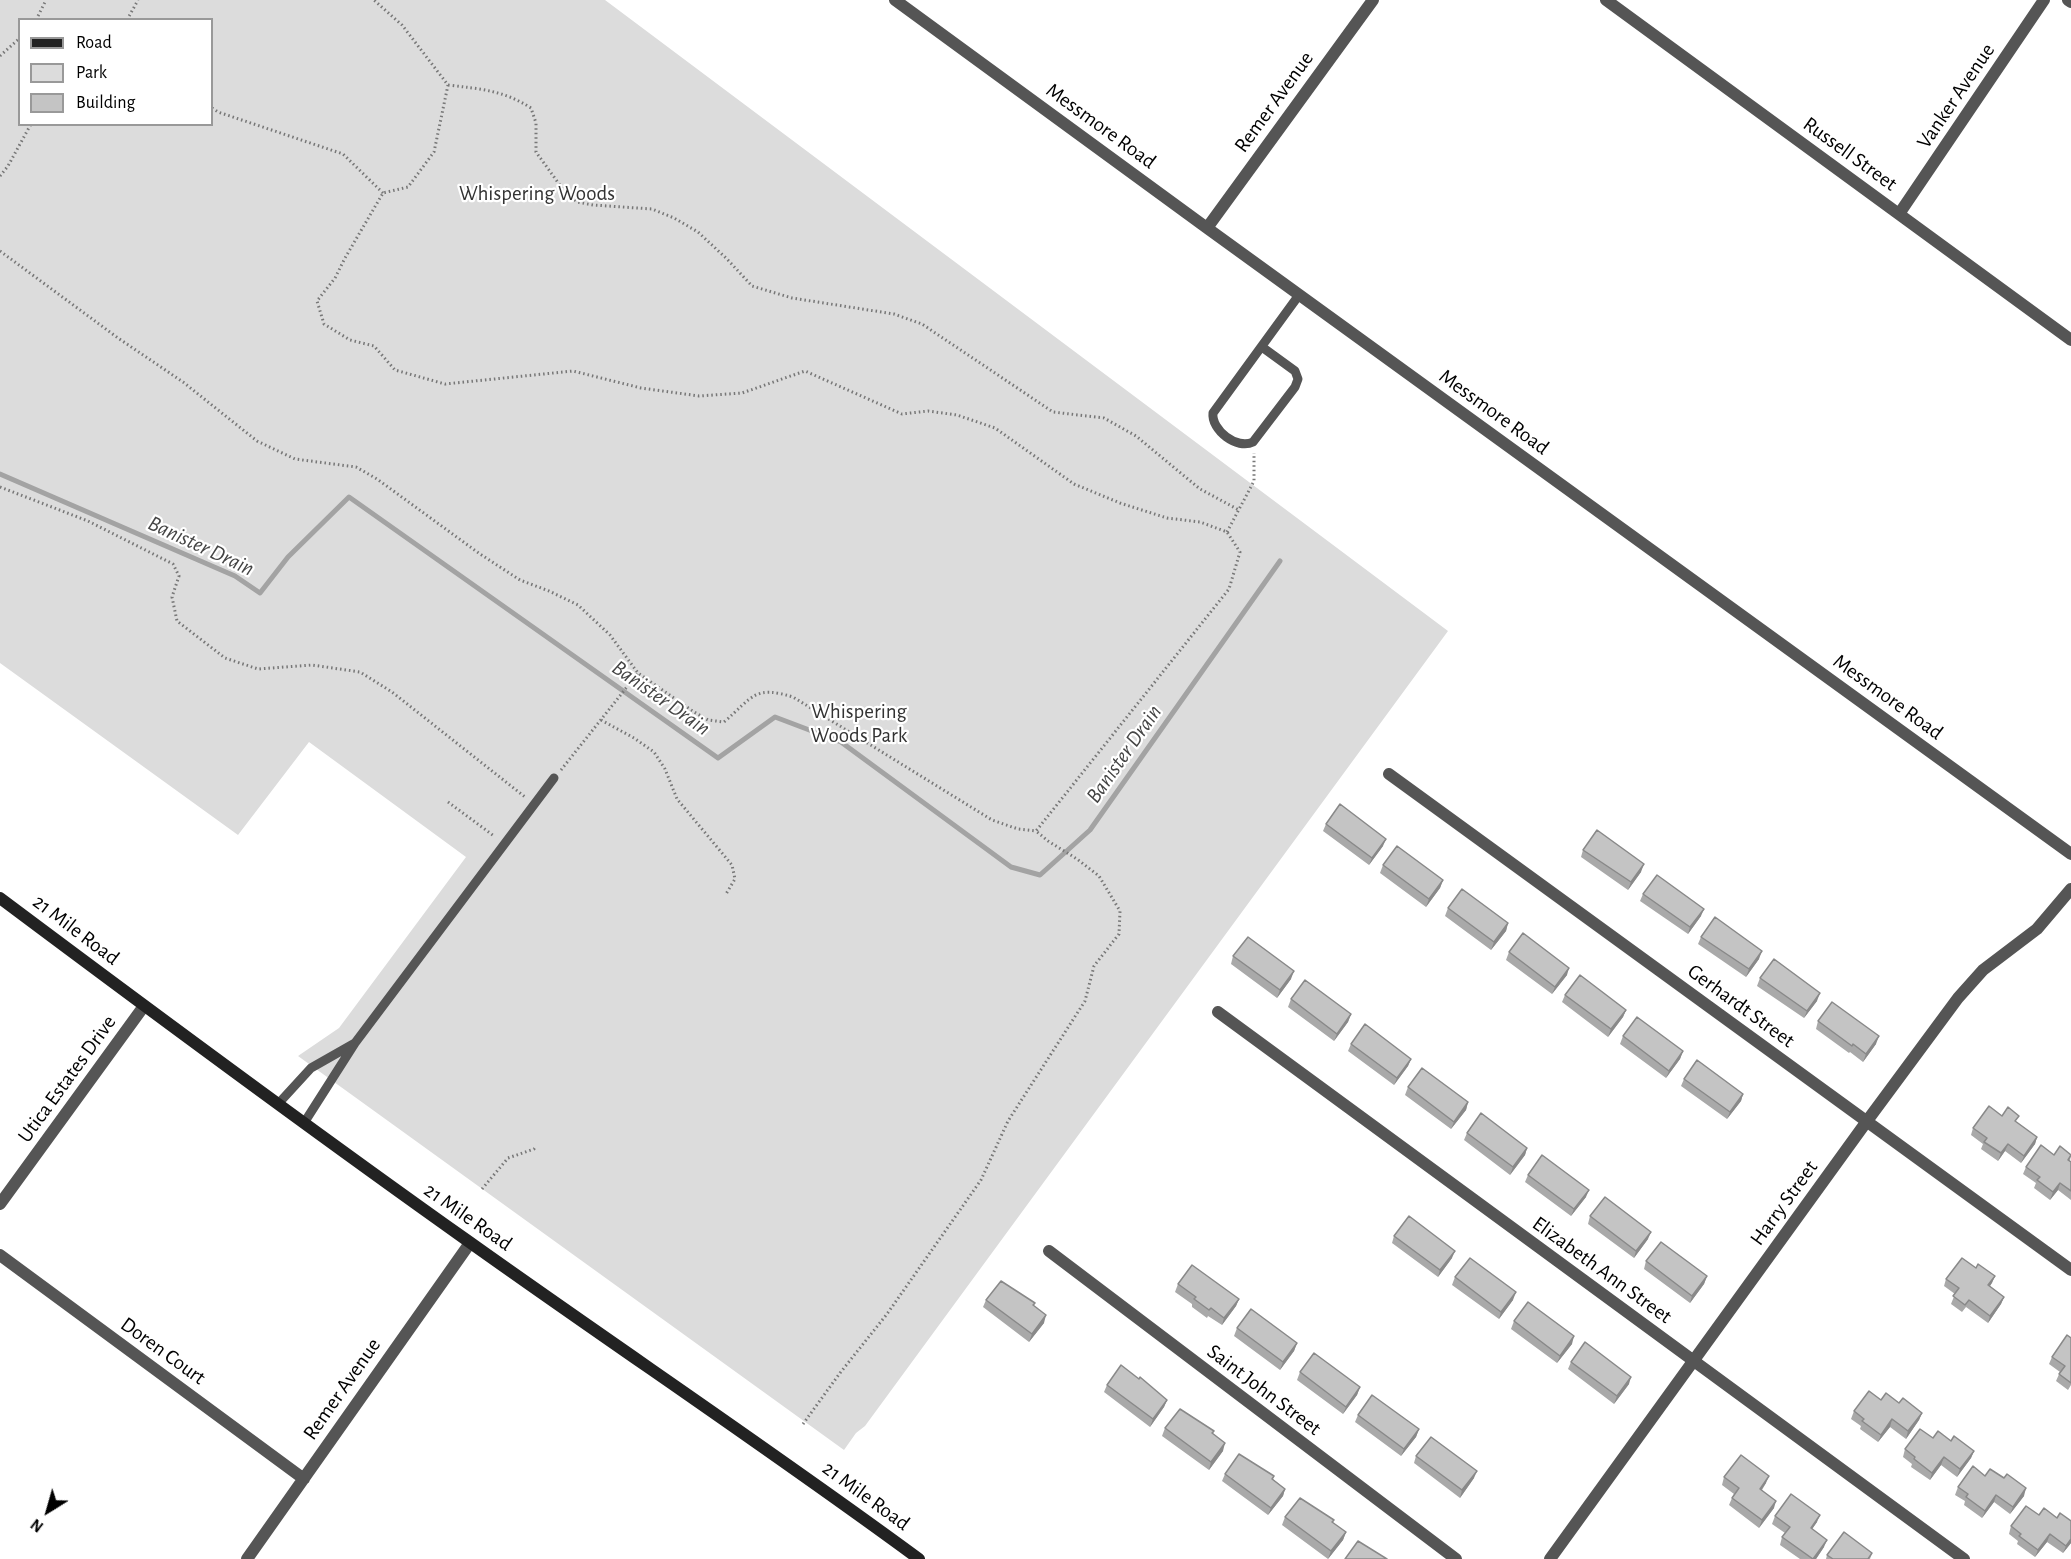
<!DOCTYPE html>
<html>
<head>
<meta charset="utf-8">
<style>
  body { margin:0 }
  #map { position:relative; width:2071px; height:1559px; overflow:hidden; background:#fff; font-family:"Alegreya Sans",sans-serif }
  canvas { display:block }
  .legend { position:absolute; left:18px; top:18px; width:195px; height:108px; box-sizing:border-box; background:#fff; border:2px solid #999; margin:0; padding:8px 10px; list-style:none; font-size:18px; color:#000 }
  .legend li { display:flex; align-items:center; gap:12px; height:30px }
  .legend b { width:30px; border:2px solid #999 }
  .north { position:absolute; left:18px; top:1481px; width:60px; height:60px; -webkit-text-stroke:4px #fff; paint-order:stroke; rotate:217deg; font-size:16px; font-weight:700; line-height:24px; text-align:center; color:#000 }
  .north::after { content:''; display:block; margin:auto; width:21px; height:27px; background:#000; clip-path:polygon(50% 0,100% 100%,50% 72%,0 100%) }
</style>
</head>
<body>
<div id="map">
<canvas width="2071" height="1559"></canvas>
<ul class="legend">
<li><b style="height:8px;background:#222"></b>Road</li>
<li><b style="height:16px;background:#dcdcdc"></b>Park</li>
<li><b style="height:16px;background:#c4c4c4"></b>Building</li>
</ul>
<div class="north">N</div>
</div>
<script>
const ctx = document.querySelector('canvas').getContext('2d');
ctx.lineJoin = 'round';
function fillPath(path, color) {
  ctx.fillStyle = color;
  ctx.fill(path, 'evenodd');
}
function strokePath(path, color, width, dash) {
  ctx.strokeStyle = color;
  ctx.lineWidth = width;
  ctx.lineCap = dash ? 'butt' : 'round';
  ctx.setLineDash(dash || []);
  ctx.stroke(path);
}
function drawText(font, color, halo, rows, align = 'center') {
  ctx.font = font + ' "Alegreya Sans",sans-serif';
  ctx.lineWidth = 4.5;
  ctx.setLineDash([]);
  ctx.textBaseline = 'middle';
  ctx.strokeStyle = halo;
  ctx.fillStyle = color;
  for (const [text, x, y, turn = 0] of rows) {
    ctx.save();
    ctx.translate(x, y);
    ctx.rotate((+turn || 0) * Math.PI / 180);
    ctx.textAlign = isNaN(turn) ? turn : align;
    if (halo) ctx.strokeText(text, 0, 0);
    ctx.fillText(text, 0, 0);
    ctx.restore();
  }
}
fillPath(new Path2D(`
  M0,0H605L1448,631L865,1426L856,1433L844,1450L298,1056L339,1028L466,857L309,742L238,835L0,663ZM20,20H212V124H20Z`), '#dcdcdc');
strokePath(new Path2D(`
  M0,474L235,576L260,593L288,557L349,497L718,758L775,717L841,742L1011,867L1040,875L1090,830L1280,561`), '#a3a3a3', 5);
strokePath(new Path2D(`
  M36,20L46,0
  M127,20L138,0
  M0,56L20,38
  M448,85C480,89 503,90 531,108L536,123V152L562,188L577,202L593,205L652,209L674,218L698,232L727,259L752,286L792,298L894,314L922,324L1053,412L1104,418L1136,436L1200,489L1239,510
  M212,108L218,112L343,154L383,193
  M0,176L8,166L31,124
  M0,251L118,338L183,382L257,441L295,459L356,467L377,479L480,554L520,580L549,591L578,605L610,635L638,673L694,712L708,720L724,722C753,697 754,685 793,697L992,820L1018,829L1036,831L1229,589L1240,552L1227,532L1200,522L1167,518L1120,503L1074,484L995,428L957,415L928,411L902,414L805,371L742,393L699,396L641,388L573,371L445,384L395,370L374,346L350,340L324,324L317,301L335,278L345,258L383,193L408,187L434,152L448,85L402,25L374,0
  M0,487L88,521L173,564L179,576L172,597L177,621L225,658L258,669L312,665L360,672L392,692L525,797
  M1227,532L1254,481V453
  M601,720L634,738L654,752L665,769L677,799L732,865L735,879L726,894
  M561,770L638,673
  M448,802L494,836
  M482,1189L508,1158L534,1149L536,1146
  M803,1424L840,1373L887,1314L981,1180L1008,1121L1085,1001L1094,966L1119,934L1120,911L1099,876L1077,859L1048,841L1036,831`), '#777', 3, [1.5, 3]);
strokePath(new Path2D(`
  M1262,347L1295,371L1298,379L1295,387L1253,442C1237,450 1211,430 1213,413L1299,295
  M355,1043L554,778
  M278,1104L311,1068L355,1043L304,1123`), '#555', 9);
strokePath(new Path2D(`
  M895,0L1207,228L2071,854
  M1606,0L2071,340
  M2068,0L2071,2
  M1899,214L2044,0
  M1207,228L1373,0
  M1389,774L2071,1270
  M1218,1012L1964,1559
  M0,1204L144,1006
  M1049,1251L1456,1559
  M0,1255L304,1479
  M247,1559L470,1243
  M1550,1559L1867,1121L1958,998L1983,970L2037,929L2071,889`), '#555', 12);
strokePath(new Path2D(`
  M0,898C155,1014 310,1129 468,1241C618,1348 771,1450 919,1559`), '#222', 12);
fillPath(new Path2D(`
  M1326,824L1383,846L1369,865L1323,831Z
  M1583,850L1641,872L1628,890L1581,857Z
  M1383,865L1443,880L1440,888L1426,907L1380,873Z
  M1643,894L1701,916L1688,934L1640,901Z
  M1448,908L1508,923L1506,931L1491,950L1445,916Z
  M1701,937L1759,959L1746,977L1698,944Z
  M1509,952L1567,975L1552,994L1506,960Z
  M1233,956L1291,979L1277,998L1231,964Z
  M1760,978L1817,1001L1804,1018L1757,986Z
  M1565,995L1626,1010L1623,1017L1608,1037L1562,1002Z
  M1291,999L1351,1014L1348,1022L1334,1041L1288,1007Z
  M1818,1021L1876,1044L1863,1062L1850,1052L1849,1053L1816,1029Z
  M1623,1036L1683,1051L1680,1059L1666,1078L1620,1044Z
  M1351,1044L1411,1059L1408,1066L1394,1085L1348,1051Z
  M1684,1079L1743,1094L1741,1101L1727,1119L1681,1086Z
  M1408,1087L1468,1102L1466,1110L1451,1129L1405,1095Z
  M2002,1116L2017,1122L2037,1137L2035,1144L2021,1163L2005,1151L1998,1161L1981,1149L1983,1144L1971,1135L1973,1128Z
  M1467,1133L1527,1148L1525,1155L1510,1175L1464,1140Z
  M2054,1155H2071L2070,1161L2071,1162V1200L2058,1190L2050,1200L2034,1188L2036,1183L2023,1174L2026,1167Z
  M1528,1175L1586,1197L1571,1216L1525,1182Z
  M1590,1216L1648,1239L1634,1258L1588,1224Z
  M1394,1236L1452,1258L1438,1277L1392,1243Z
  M1646,1261L1707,1276L1704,1284L1690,1303L1644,1269Z
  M1976,1268L1995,1276L1990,1286L2004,1297L2001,1304L1988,1323L1966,1307L1962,1312L1951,1304L1955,1294L1944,1286L1946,1279Z
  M1455,1277L1513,1300L1499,1319L1452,1285Z
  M1178,1284L1239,1299L1236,1306L1222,1325L1208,1316L1207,1318L1192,1307V1304L1175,1292Z
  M986,1300L1035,1303L1034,1306L1044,1323L1029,1342L983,1307Z
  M1514,1321L1572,1344L1557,1363L1511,1329Z
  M1237,1328L1297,1343L1294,1351L1280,1370L1234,1336Z
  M2071,1338V1385L2068,1390L2056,1381L2060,1372L2049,1364L2052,1357Z
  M1571,1362L1629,1384L1614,1404L1568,1369Z
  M1300,1372L1360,1387L1357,1395L1343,1414L1297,1380Z
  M1107,1385L1167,1400L1164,1407L1150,1427L1104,1392Z
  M1881,1400L1899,1403L1922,1413L1919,1420L1906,1439L1890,1427L1878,1442L1860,1429L1861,1426L1851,1419L1854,1411Z
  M1358,1415L1419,1429L1416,1437L1401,1456L1355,1422Z
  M1165,1428L1214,1431L1213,1434L1223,1451L1209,1470L1162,1436Z
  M1933,1438L1951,1441L1974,1451L1971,1458L1957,1477L1941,1465L1930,1480L1911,1467L1912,1464L1903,1457L1905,1449Z
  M1416,1456L1474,1478L1460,1498L1414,1463Z
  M1225,1474L1274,1476L1273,1479L1285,1489L1283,1496L1268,1515L1222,1481Z
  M1985,1476L2024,1496L2010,1514L1994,1502L1982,1518L1964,1505L1965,1501L1955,1495L1958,1487Z
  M1724,1477L1766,1483L1762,1490L1774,1508L1759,1528L1729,1505L1732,1498L1734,1494L1722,1485Z
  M2039,1515L2071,1521V1543L2063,1553L2047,1542L2035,1557L2017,1544L2018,1541L2009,1534L2011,1526Z
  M1775,1516L1817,1522L1812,1529L1824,1547L1816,1559H1800L1780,1545L1782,1537L1785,1533L1772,1524Z
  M1285,1517L1334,1520L1333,1523L1346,1532L1343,1540L1328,1559L1282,1525Z
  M1872,1553L1870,1559H1826L1827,1555Z`), '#a9a9a9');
fillPath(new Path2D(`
  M1386,839L1383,846L1369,865L1372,858Z
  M1644,864L1641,872L1628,890L1631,882Z
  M1443,880L1440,888L1426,907L1429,899Z
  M1704,909L1701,916L1688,934L1690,927Z
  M1508,923L1506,931L1491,950L1494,942Z
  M1762,951L1759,959L1746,977L1749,969Z
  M1569,968L1567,975L1552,994L1555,987Z
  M1294,971L1291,979L1277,998L1280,990Z
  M1820,993L1817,1001L1804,1018L1807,1011Z
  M1626,1010L1623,1017L1608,1037L1611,1029Z
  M1351,1014L1348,1022L1334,1041L1337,1034Z
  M1879,1036L1876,1044L1863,1062L1866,1054Z
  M1683,1051L1680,1059L1666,1078L1669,1071Z
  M1411,1059L1408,1066L1394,1085L1397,1078Z
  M1743,1094L1741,1101L1727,1119L1730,1112Z
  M1468,1102L1466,1110L1451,1129L1454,1122Z
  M2037,1137L2035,1144L2021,1163L2024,1156Z
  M2008,1144L2005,1151L1998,1161L2001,1153Z
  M1527,1148L1525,1155L1510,1175L1513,1167Z
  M2060,1183L2058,1190L2050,1200L2053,1192Z
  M1589,1190L1586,1197L1571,1216L1574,1209Z
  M1651,1232L1648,1239L1634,1258L1636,1251Z
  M1455,1251L1452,1258L1438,1277L1440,1270Z
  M1707,1276L1704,1284L1690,1303L1692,1296Z
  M1995,1276L1992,1283L1985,1293L1988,1285Z
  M1516,1292L1513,1300L1499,1319L1501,1312Z
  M2004,1297L2001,1304L1988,1323L1990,1316Z
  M1239,1299L1236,1306L1222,1325L1224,1318Z
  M1046,1315L1044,1323L1029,1342L1032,1334Z
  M1574,1336L1572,1344L1557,1363L1560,1356Z
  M1297,1343L1294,1351L1280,1370L1283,1362Z
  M1631,1377L1629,1384L1614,1404L1617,1396Z
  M1360,1387L1357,1395L1343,1414L1346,1407Z
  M1167,1400L1164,1407L1150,1427L1153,1419Z
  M1922,1413L1919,1420L1906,1439L1908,1431Z
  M1892,1419L1890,1427L1878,1442L1881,1435Z
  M1419,1429L1416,1437L1401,1456L1404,1449Z
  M1225,1443L1223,1451L1209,1470L1211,1462Z
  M1974,1451L1971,1458L1957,1477L1960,1469Z
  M1944,1457L1941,1465L1930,1480L1932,1473Z
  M1477,1471L1474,1478L1460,1498L1462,1490Z
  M1769,1476L1766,1483L1757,1496L1760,1489Z
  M2026,1488L2024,1496L2010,1514L2013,1507Z
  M1285,1489L1283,1496L1268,1515L1271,1508Z
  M1996,1495L1994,1502L1982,1518L1985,1511Z
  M1776,1501L1774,1508L1759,1528L1762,1520Z
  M1820,1515L1817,1522L1808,1535L1811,1528Z
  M1346,1532L1343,1540L1328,1559L1331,1551Z
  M2050,1534L2047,1542L2035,1557L2038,1550Z
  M2071,1539V1543L2063,1553L2066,1546Z
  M1827,1540L1824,1547L1816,1559H1813Z`), '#898989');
const building = new Path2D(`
  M1340,804L1386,839L1372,858L1326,824Z
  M1597,830L1644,864L1631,882L1583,850Z
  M1397,846L1443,880L1429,899L1383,865Z
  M1657,875L1704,909L1690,927L1643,894Z
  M1462,889L1508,923L1494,942L1448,908Z
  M1715,917L1762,951L1749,969L1701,937Z
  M1523,933L1569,968L1555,987L1509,952Z
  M1248,937L1294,971L1280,990L1233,956Z
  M1774,959L1820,993L1807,1011L1760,978Z
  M1580,975L1626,1010L1611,1029L1565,995Z
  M1305,980L1351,1014L1337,1034L1291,999Z
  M1832,1002L1879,1036L1866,1054L1853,1044L1852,1046L1818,1021Z
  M1637,1017L1683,1051L1669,1071L1623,1036Z
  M1365,1024L1411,1059L1397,1078L1351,1044Z
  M1697,1060L1743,1094L1730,1112L1684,1079Z
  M1422,1068L1468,1102L1454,1122L1408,1087Z
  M1989,1106L2002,1116L2008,1107L2019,1116L2015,1121L2037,1137L2024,1156L2008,1144L2001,1153L1984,1142L1987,1138L1973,1128Z
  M1481,1113L1527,1148L1513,1167L1467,1133Z
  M2041,1145L2054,1155L2060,1146L2071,1155L2068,1160L2071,1162V1191L2060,1183L2053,1192L2037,1180L2040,1177L2026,1167Z
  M1542,1155L1589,1190L1574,1209L1528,1175Z
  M1605,1197L1651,1232L1636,1251L1590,1216Z
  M1409,1216L1455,1251L1440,1270L1394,1236Z
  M1661,1242L1707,1276L1692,1296L1646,1261Z
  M1470,1258L1516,1292L1501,1312L1455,1277Z
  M1962,1258L1976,1268L1978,1264L1995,1276L1988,1285L2004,1297L1990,1316L1969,1300L1965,1305L1953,1296L1959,1288L1946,1279Z
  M1192,1265L1239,1299L1224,1318L1211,1308L1209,1310L1194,1299L1196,1297L1178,1284Z
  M1001,1281L1035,1303L1033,1305L1046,1315L1032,1334L986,1300Z
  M1528,1302L1574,1336L1560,1356L1514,1321Z
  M1251,1309L1297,1343L1283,1362L1237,1328Z
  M2067,1335L2071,1338V1383L2059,1374L2065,1366L2052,1357Z
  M1585,1342L1631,1377L1617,1396L1571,1362Z
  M1314,1353L1360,1387L1346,1407L1300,1372Z
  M1121,1365L1139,1379L1140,1377L1167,1400L1153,1419L1107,1385Z
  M1869,1391L1881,1400L1886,1393L1899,1403L1903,1398L1922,1413L1908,1431L1892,1419L1881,1435L1862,1421L1864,1419L1854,1411Z
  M1372,1395L1419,1429L1404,1449L1358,1415Z
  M1180,1409L1214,1431L1212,1433L1225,1443L1211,1462L1165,1428Z
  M1920,1429L1933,1438L1938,1431L1951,1441L1954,1436L1974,1451L1960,1469L1944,1457L1932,1473L1914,1459L1915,1457L1905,1449Z
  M1431,1437L1477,1471L1462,1490L1416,1456Z
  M1239,1454L1274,1476L1272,1479L1285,1489L1271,1508L1225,1474Z
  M1741,1455L1769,1476L1760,1489L1776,1501L1762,1520L1732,1498L1739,1488L1724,1477Z
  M1973,1466L1985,1476L1990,1469L2004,1478L2007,1474L2026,1488L2013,1507L1996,1495L1985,1511L1966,1497L1968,1494L1958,1487Z
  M1791,1494L1820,1515L1811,1528L1827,1540L1813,1559L1782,1537L1790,1527L1775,1516Z
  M1300,1498L1334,1520L1332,1522L1346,1532L1331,1551L1285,1517Z
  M2026,1506L2039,1515L2044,1508L2057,1518L2060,1513L2071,1521V1539L2066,1546L2050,1534L2038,1550L2019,1536L2021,1534L2011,1526Z
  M1844,1532L1872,1553L1868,1559H1833L1827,1555Z
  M1358,1541L1387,1559H1345Z`);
fillPath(building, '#c4c4c4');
strokePath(building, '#898989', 1.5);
drawText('21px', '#000', '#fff', [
  ["Vanker Avenue",1956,96,-56],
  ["Remer Avenue",1274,102,-54],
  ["Messmore Road",1101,126,36],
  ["Russell Street",1850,154,36],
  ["Messmore Road",1494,412,36],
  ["Messmore Road",1888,697,36],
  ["21 Mile Road",76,930,37],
  ["Gerhardt Street",1741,1006,36],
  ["Utica Estates Drive",67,1079,-54],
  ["Harry Street",1784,1203,-54],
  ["21 Mile Road",468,1217,35],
  ["Elizabeth Ann Street",1602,1270,36],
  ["Doren Court",163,1351,36],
  ["Remer Avenue",342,1389,-55],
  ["Saint John Street",1264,1390,37],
  ["21 Mile Road",866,1496,36]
]);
drawText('21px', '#333', '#fff', [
  ["Whispering Woods",537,194],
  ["Whispering",859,712],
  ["Woods Park",859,736]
]);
drawText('italic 22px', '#444', '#fff', [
  ["Banister Drain",201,546,25],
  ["Banister Drain",661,698,35],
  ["Banister Drain",1124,754,-55]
]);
</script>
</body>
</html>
